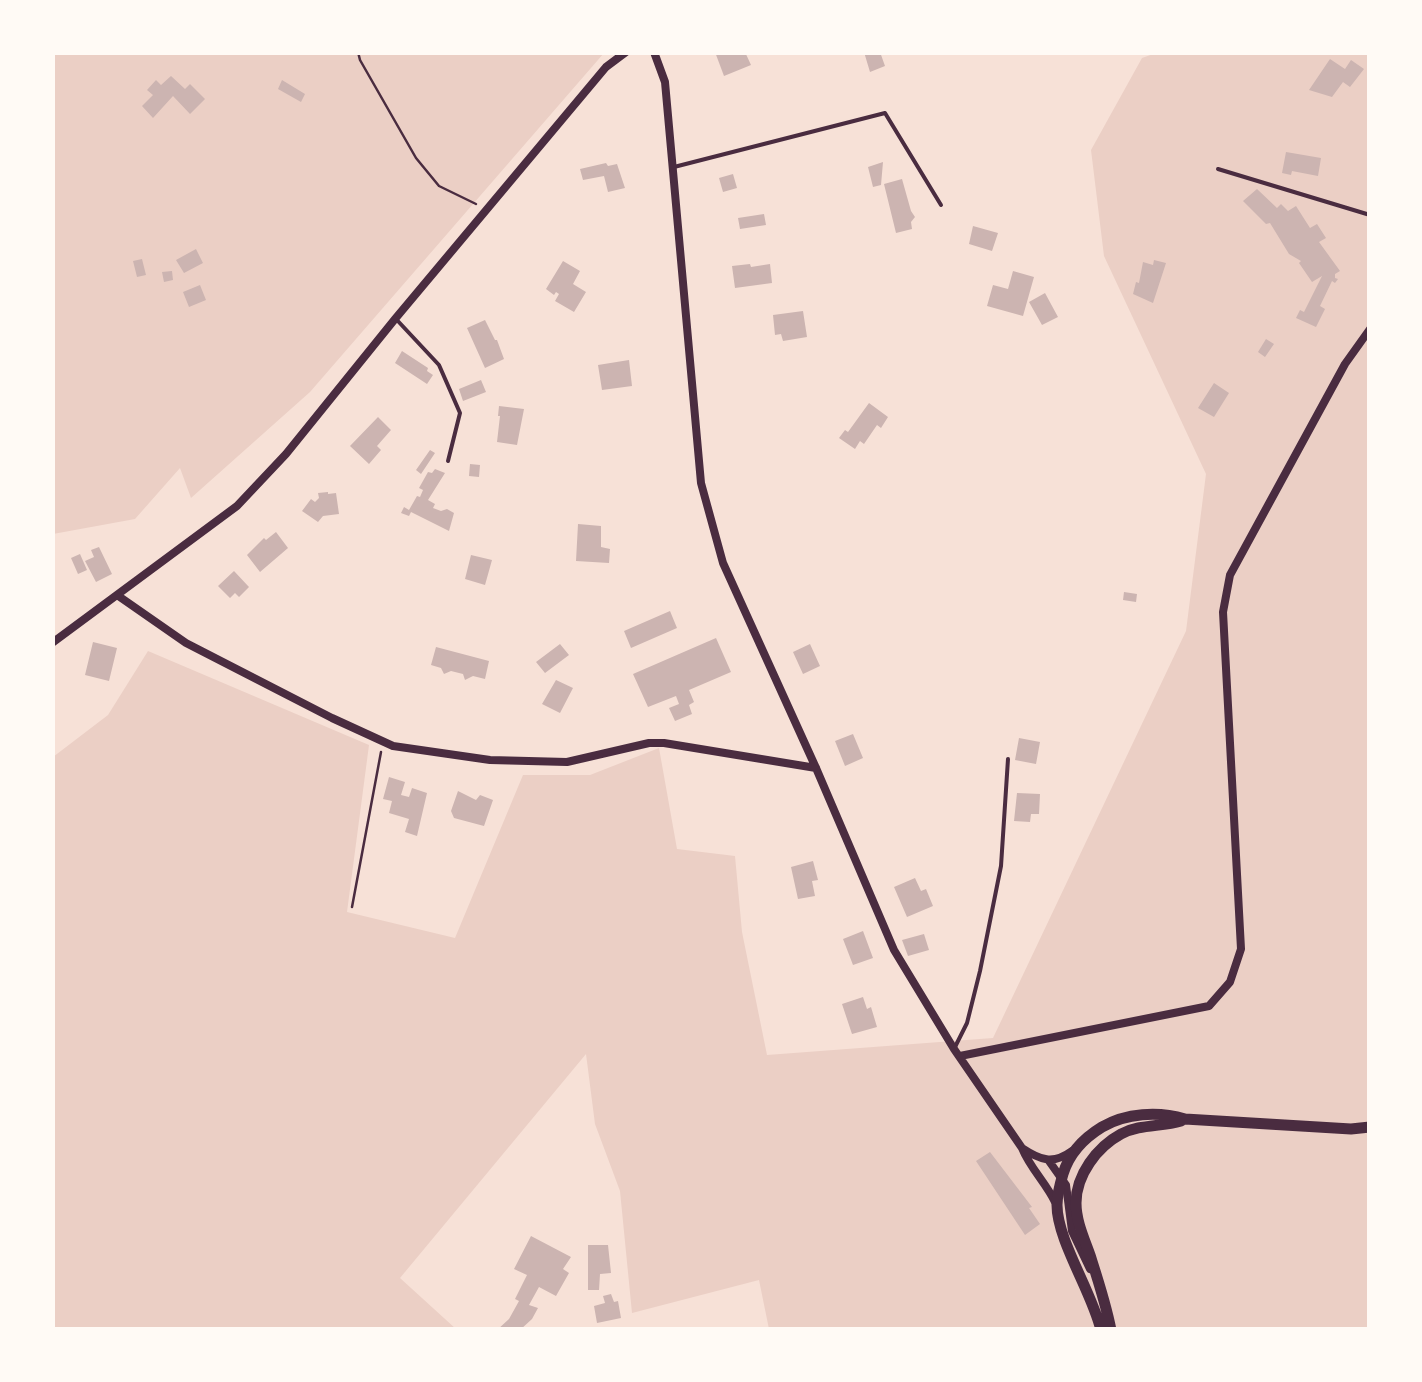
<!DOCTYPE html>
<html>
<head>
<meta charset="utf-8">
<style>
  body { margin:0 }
  #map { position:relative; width:1422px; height:1382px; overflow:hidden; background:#f7e1d7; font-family:"IBM Plex Sans",sans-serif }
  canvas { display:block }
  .frame { position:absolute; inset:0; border:55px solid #fffaf5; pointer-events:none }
</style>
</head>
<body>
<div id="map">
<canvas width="1422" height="1382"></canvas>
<div class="frame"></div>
</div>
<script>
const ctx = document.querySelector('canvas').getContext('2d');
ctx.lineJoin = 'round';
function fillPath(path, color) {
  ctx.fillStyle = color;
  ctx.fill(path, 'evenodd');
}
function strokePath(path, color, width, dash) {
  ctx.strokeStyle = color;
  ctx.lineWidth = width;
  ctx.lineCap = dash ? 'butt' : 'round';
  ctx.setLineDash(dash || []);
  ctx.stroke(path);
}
fillPath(new Path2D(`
  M53,53H604L310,392L191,498L180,468L135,519L53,534Z
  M1156,53H1369V1329H769L759,1280L632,1313L620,1191L595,1124L586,1054L400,1278L456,1329L53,1330V757L108,715L148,651L369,745L347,912L455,938L523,775H590L659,748L677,849L735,856L742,932L767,1055L993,1038L1186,631L1206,474L1104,256L1091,150L1142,58Z`), '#ebcfc5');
fillPath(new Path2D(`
  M715,52H745L751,65L724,76Z
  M864,52H880L885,66L870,72Z
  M1330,59L1345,69L1351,60L1364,69L1350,87L1343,82L1332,97L1309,90Z
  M171,76L185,89L190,84L205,99L190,114L173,96L153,118L142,106L153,95L147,90L156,80L161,85Z
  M282,80L305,94L301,102L278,89Z
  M1286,152L1321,158L1318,176L1292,171L1291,175L1282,173Z
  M883,162L881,185L873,187L868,167Z
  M606,163L608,166L617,164L625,188L608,192L604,176L583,180L580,169Z
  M733,174L737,188L723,192L719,178Z
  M902,179L911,211L915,217L911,222L912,229L896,233L884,184Z
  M1257,189L1277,208L1281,204L1288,211L1296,206L1310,228L1317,224L1326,238L1319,242L1340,271L1335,274V278L1338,279L1335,283L1332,281L1320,306L1325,309L1316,327L1296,318L1300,310L1304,312L1322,276L1312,282L1299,263L1301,261L1289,254L1270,223L1266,224L1243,201Z
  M764,214L766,225L740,229L738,218Z
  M973,226L998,233L992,251L969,244Z
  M196,249L203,263L184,273L176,260Z
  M142,259L146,275L137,277L133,261Z
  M1154,260L1166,263L1153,303L1133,294L1136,282L1139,283L1143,262L1153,265Z
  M563,261L580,271L573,284L586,292L574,312L555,301L559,294L556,292L554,295L546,289Z
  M750,264L751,267L770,264L772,283L735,288L732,266Z
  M172,271L173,280L164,282L162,272Z
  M1013,271L1034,277L1023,316L987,306L993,285L1008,289Z
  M200,285L206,300L189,307L183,292Z
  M1045,293L1058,317L1042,325L1029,302Z
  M803,311L807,337L783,341L781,334L775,335L773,315Z
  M485,320L495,340H497L504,359L485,368L467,328Z
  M1266,339L1274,344L1265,357L1258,352Z
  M402,351L428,368L427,371L433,375L427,384L395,363Z
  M629,360L632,386L602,390L598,365Z
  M481,380L486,392L463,401L459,389Z
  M1214,383L1229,393L1214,417L1198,408Z
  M869,403L888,417L881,428L877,425L864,444L860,441L855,449L839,438L845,430L848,432Z
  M499,406L524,409L517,445L497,442L500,416H498Z
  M378,417L391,430L377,446L381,450L369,464L350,446Z
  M430,450L435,453L421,474L416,470Z
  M470,464L480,465L479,477L469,476Z
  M435,469L445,473L428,500L435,504L433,508L441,511L447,509L454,513L449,531L411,512L409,516L401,513L404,507L409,510L417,496L420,497L423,490L419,488L428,472L432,473Z
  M328,492V494L336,493L339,514L323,516L318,522L302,511L311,499L315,502L319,498L318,493Z
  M578,524L601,526V547L610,549L609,563L576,561Z
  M276,532L288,548L260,572L247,555L264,538L266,540Z
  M99,547L112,574L96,582L85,561L94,557L91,550Z
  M80,554L87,570L78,574L71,558Z
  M471,555L492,560L485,585L465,579Z
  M234,571L249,587L239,597L235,593L230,598L218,586Z
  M1124,592L1137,594L1136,602L1123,600Z
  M670,611L677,628L631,648L624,631Z
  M716,638L731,672L689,690L694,702L689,705L692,714L675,721L669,708L679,704L676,696L648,707L633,674Z
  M93,642L117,648L109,681L85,675Z
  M560,644L569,655L545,673L536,662Z
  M810,644L820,666L803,674L793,652Z
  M436,647L489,661L485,679L473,676L465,680L463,674L451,671L444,674L441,668L431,665Z
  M556,680L573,688L560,713L542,704Z
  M853,734L863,758L845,766L835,741Z
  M1019,738L1040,742L1036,764L1015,760Z
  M389,777L405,782L401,795L409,797L412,788L427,793L417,836L405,832L409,819L389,813L392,801L383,799Z
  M458,791L476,800L480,795L493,800L484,826L454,818L451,811Z
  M1017,793L1040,794L1039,814H1031L1030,822L1014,821Z
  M813,861L818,880L812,881L815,896L798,899L791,867Z
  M915,878L921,891L926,889L933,906L907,917L894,887Z
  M863,931L873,958L853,965L843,939Z
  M924,934L929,950L908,956L902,940Z
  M863,997L867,1009L871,1007L877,1027L852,1034L842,1004Z
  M990,1152L1032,1207L1029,1208L1040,1224L1025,1235L976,1161Z
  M531,1236L571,1257L563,1269L569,1273L556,1296L539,1287L529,1305L538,1308L532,1319L520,1330H497L509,1319L519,1301L515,1299L527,1275L514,1269Z
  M588,1245H608L611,1273L600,1274L599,1290H588Z
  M611,1294L614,1302L618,1301L621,1318L597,1323L594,1306L605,1303L603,1296Z`), '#ccb4b1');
strokePath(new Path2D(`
  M358,52L360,60L416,158L439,186L476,204
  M352,907L381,752`), '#4a2c40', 2.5);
strokePath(new Path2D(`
  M674,167L885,113L941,205
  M1218,169L1370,215
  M396,319L439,365L460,413L448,461
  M955,1047L967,1023L980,971L1001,866L1008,759`), '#4a2c40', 4);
strokePath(new Path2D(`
  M654,52L665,82L701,483L723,563L816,768L894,950L954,1049L1022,1148C1030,1168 1046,1183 1055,1202
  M117,595L186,643L332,718L393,746L490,760L567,762L649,743H664L816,768
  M52,643L237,506L286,454L395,319L606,67L626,52
  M960,1056L1209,1006L1230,982L1241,949L1223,612L1230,575L1345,364L1370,329
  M1022,1148C1040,1160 1053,1165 1072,1151
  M1049,1161L1066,1185L1072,1231L1090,1269`), '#4a2c40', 8);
strokePath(new Path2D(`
  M1101,1330C1092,1292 1057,1240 1057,1205C1057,1195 1060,1184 1063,1174C1069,1154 1084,1138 1102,1127C1126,1113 1158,1111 1185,1119L1351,1129L1370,1127
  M1111,1330C1106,1304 1098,1280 1090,1255C1084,1238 1076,1221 1076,1203C1076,1175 1097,1147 1121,1134C1140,1124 1161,1127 1181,1121`), '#4a2c40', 11);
</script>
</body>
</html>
